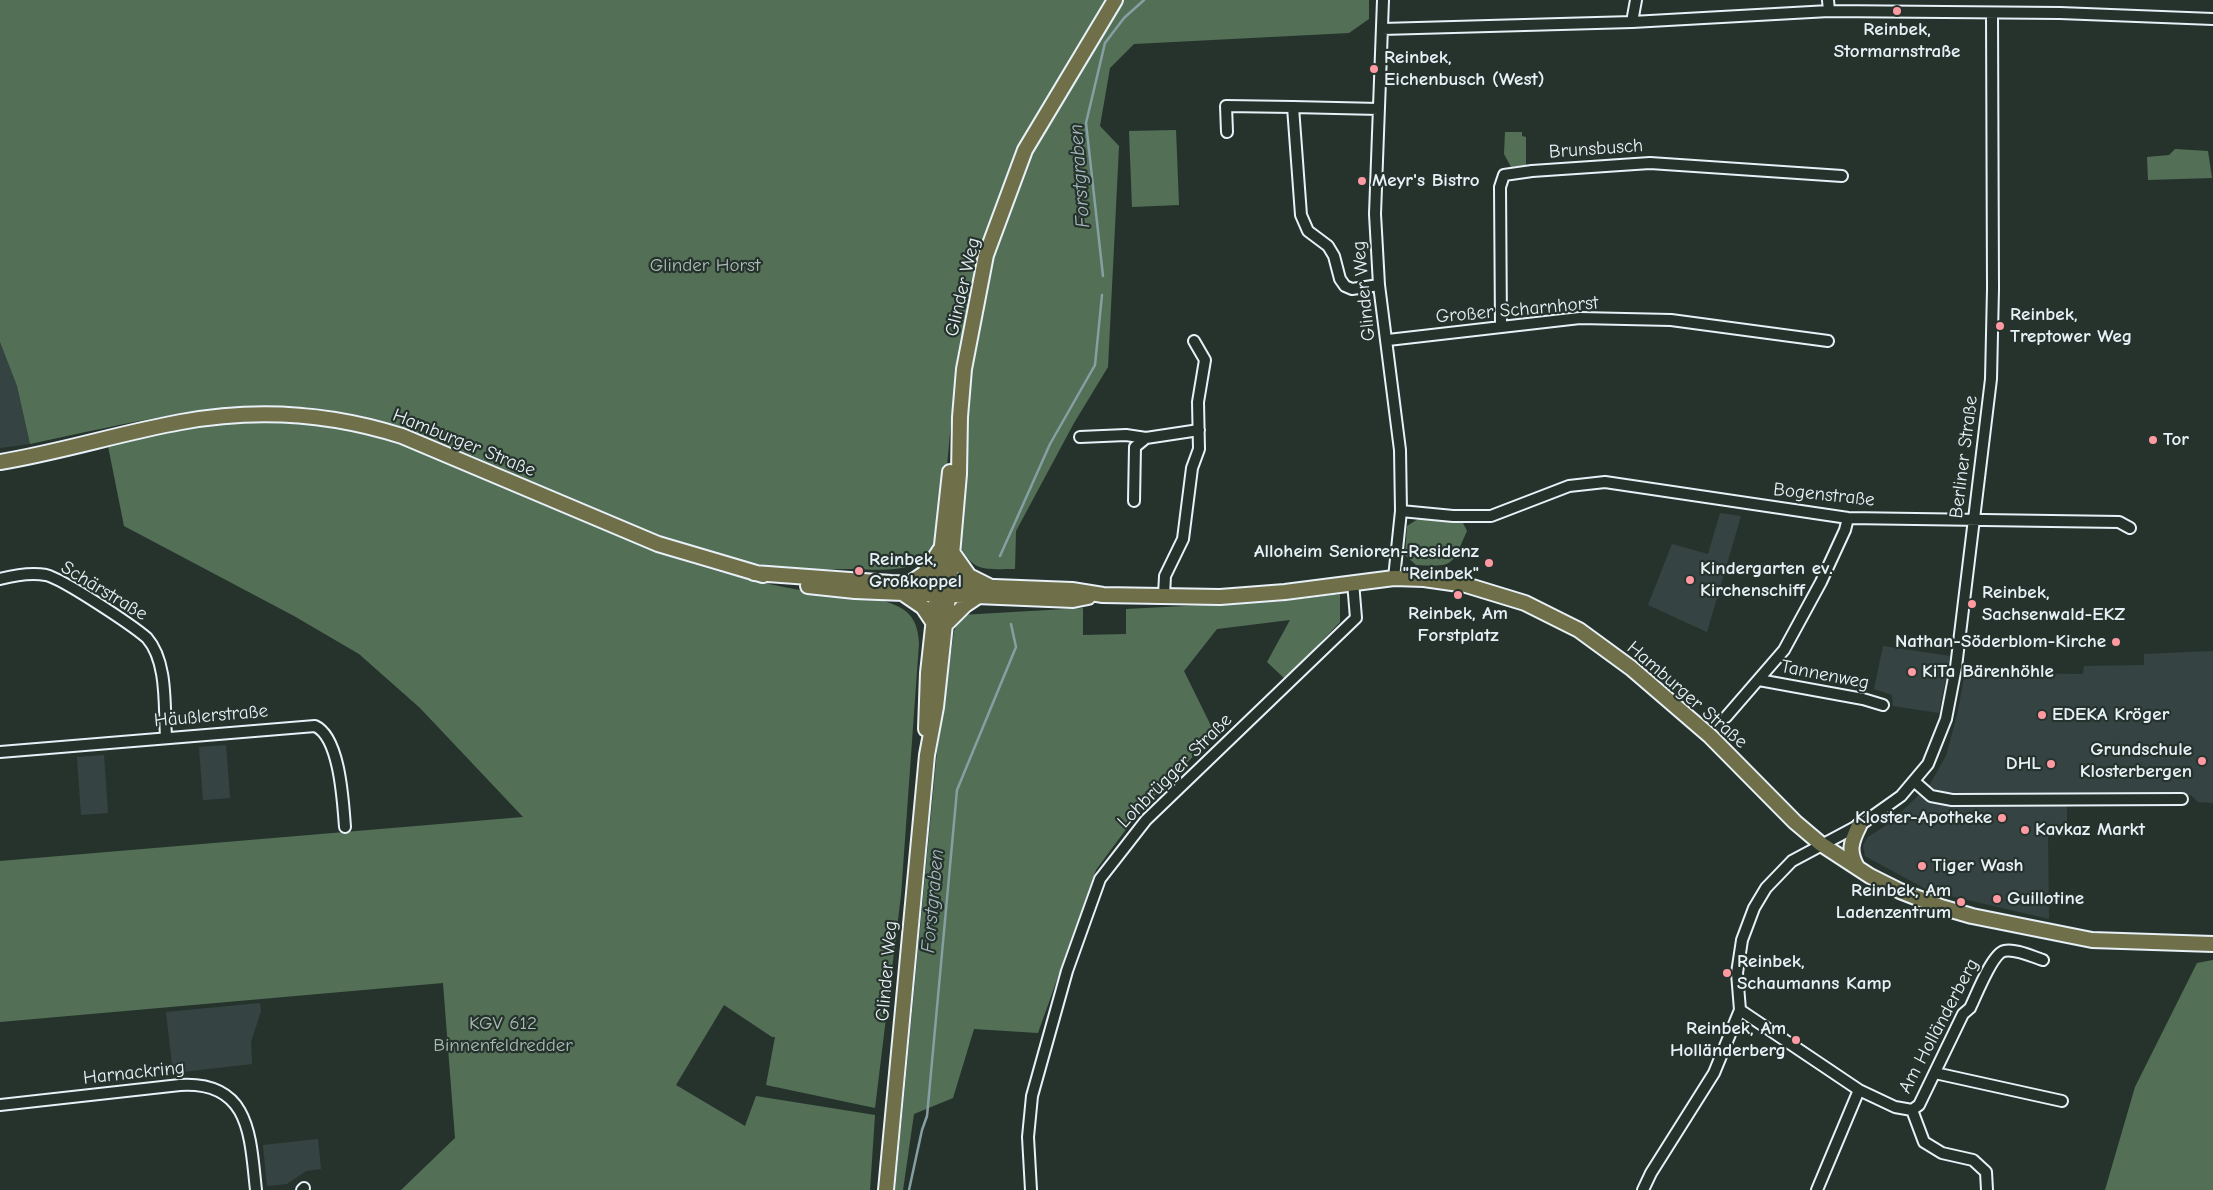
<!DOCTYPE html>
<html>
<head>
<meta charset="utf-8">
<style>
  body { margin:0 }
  canvas { display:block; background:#26332d }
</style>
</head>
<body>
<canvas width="2213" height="1190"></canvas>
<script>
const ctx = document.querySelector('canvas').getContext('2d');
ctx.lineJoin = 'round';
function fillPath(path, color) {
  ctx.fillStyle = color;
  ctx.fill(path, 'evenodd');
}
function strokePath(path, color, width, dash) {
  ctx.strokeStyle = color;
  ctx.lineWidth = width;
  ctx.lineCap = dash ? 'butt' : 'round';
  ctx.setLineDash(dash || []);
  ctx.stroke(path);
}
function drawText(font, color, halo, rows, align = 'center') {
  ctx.font = font + ' "Comic Neue",sans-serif';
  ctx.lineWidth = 4.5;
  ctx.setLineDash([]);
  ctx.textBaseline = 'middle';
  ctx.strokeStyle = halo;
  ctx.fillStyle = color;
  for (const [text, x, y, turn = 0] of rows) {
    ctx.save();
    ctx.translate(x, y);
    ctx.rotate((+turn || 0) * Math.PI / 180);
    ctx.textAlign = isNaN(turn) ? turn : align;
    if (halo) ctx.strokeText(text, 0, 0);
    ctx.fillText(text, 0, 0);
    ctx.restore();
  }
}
fillPath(new Path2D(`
  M0,342L17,386L30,444L0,448Z
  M1720,513L1741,516L1707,632L1648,605L1672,544L1708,554Z
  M1883,646L1950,656L1939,713L1893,706L1892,695L1874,689Z
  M2213,651V803L2198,802L2191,795L2067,797V836L2048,837L2049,919L1929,891L1865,856L1863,845L1868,837L1891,822L1930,784L1946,756L1957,715L1965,673L2083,674L2084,666L2144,665V654Z
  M226,745L230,798L203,800L199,747Z
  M104,755L108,813L81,815L77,757Z
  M260,1003L261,1011L251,1042L252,1064L173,1073L166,1012Z
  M318,1139L321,1169L306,1171L287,1184L267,1186L263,1145Z`), '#354443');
fillPath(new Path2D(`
  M0,0H1106L1018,146L978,253L956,368L940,542C933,548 927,556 919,562C903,573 863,569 844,569C815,570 787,569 758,564C666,547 580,502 494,465C445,444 395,421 341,412C235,394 133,423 30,444L17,386L0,342Z
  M1124,0H1369V19L1349,33L1134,44L1110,68L1100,126L1119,146L1108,367L1074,423L1016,531L1015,569C981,569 974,573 957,541L972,370L993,257L1032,153Z
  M1176,130L1179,205L1132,207L1129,131Z
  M1505,132H1522V136L1526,137V165L1511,167L1504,154Z
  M2175,149L2208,151L2212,178L2148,180L2147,157L2169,155Z
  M249,421C293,422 337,425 380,437C495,470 598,537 713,570C745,579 779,587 813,592C840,596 877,594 901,608C915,616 918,629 919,643L901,895L875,1108L766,1085L775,1037H772L724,1005L676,1085L745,1126L756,1096L875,1115L870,1190H401L455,1138L443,983L0,1022V861L523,817L420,708L359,654L294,616L124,526L108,446L179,428Z
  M1418,519L1463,523L1467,531C1451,566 1455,567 1416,565L1405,555L1407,526Z
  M1340,594V622L1285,679L1267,662L1290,620L1217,629L1184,671L1215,734L1138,813L1096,870L1038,1033L974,1029L953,1098L914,1114L903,1190H895L937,751L954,631L961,615L1083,608V635L1126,634V609L1284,601Z
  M2213,960V1190H2105L2135,1087L2197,963Z`), '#537057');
strokePath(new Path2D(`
  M1103,276L1086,123L1105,43L1124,18L1144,0
  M1000,556L1050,444L1095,365L1102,295
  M909,1190L922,1130L927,1116L957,790L1016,647L1011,624`), '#869fa3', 2.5);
const minor = new Path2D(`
  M1383,0L1375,214L1379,285L1400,450L1401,511L1394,578
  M1828,0L1829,11
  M1632,22L1636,0
  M1382,29L1632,22L1829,11L2060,13L2213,19
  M1379,109L1293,107L1301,215L1308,231L1328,246L1334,256L1340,279L1345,286L1352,289L1379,285
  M1227,132L1226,106L1293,107
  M1501,326L1500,187L1504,175L1532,171L1650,163L1842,176
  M1388,340L1580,318L1671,320L1828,341
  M1080,437L1126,435L1146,438L1199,430
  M1134,501L1135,447L1146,438
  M1401,511L1453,516H1491L1569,486L1605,482L1848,518L2119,522L2130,528
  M0,579C15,575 30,572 46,575C63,579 132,625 147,638C168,662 164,707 166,737
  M1164,595L1165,576L1183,539L1192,468L1199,449L1198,402L1205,360L1194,341
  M1759,680L1863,699L1883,705
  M1726,717L1784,650L1821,582L1845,530L1848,518
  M0,752L315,726C340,737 343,802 345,827
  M1915,782L1931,796L1952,800L2182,799
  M1740,1010L1859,1090L1895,1107L1912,1110L1919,1105L1963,1014L1970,1008C1976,996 1992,954 2004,951C2015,948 2033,957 2043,960
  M1935,1073L2062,1101
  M0,1105L180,1085C251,1081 250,1137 256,1190
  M1912,1110L1924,1142L1942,1153L1973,1160L1986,1172L1987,1190
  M302,1190L304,1188
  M1031,1190L1028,1137L1032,1096L1067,971L1100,879L1146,820L1356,618L1353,582
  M1643,1190L1651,1173L1714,1073L1740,1010L1737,973L1742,940L1754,908L1766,888L1792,861L1863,823L1901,796L1928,764L1946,719L1956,667L1991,379L1993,289L1992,13
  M1817,1190L1859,1090`);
const major = new Path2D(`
  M0,462C61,452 120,433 181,422C256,408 330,413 402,436L658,544L763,575
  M952,552L969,576L989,586
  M754,573L891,583L1072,590L1103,595L1220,597L1285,592L1394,578L1424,579L1466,585L1525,603L1579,630L1631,668L1710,736L1795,822L1821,844L1870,876L1900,891L1941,907L1972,916L2092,940L2213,944
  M909,584L925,573L940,550
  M808,586L855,591L1073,600L1088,597
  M904,594L923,607L933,622
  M943,627L965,605L977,597
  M926,729L928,673L950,472
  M1857,867C1848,851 1851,842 1859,826
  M886,1190L927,755L936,707L950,578L959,474L960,417L964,369L986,255L1025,150L1115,0`);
strokePath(minor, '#e8f1f8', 14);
strokePath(major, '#e8f1f8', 18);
strokePath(minor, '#26332d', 10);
strokePath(major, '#6f704a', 14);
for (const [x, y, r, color] of [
  [1897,11,5,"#ff9aa2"],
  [1374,69,5,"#ff9aa2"],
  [1362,181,5,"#ff9aa2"],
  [2000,326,5,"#ff9aa2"],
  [2153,440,5,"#ff9aa2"],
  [1489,563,5,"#ff9aa2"],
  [859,571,5,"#ff9aa2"],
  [1690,580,5,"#ff9aa2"],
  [1458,595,5,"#ff9aa2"],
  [1972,604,5,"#ff9aa2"],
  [2116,642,5,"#ff9aa2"],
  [1912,672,5,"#ff9aa2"],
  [2042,715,5,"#ff9aa2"],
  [2202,761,5,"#ff9aa2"],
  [2051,764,5,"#ff9aa2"],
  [2002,818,5,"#ff9aa2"],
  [2025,830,5,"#ff9aa2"],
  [1922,866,5,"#ff9aa2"],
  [1997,899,5,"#ff9aa2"],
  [1961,902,5,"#ff9aa2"],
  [1727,973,5,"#ff9aa2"],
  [1796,1040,5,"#ff9aa2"]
]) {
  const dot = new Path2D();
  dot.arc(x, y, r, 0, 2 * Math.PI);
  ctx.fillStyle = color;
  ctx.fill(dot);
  strokePath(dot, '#26332d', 2);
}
drawText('bold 19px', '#e8f1f8', '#26332d', [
  ["Reinbek,",1897,30,"center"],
  ["Stormarnstraße",1897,52,"center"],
  ["Reinbek,",1384,58],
  ["Eichenbusch (West)",1384,80],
  ["Meyr's Bistro",1372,181],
  ["Reinbek,",2010,315],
  ["Treptower Weg",2010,337],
  ["Tor",2163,440],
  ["Alloheim Senioren-Residenz",1479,552,"right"],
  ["\"Reinbek\"",1479,574,"right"],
  ["Reinbek,",869,560],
  ["Großkoppel",869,582],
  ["Kindergarten ev.",1700,569],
  ["Kirchenschiff",1700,591],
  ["Reinbek,",1982,593],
  ["Sachsenwald-EKZ",1982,615],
  ["Reinbek, Am",1458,614,"center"],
  ["Forstplatz",1458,636,"center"],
  ["Nathan-Söderblom-Kirche",2106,642,"right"],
  ["KiTa Bärenhöhle",1922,672],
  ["EDEKA Kröger",2052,715],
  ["Grundschule",2192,750,"right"],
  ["Klosterbergen",2192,772,"right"],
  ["DHL",2041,764,"right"],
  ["Kloster-Apotheke",1992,818,"right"],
  ["Kavkaz Markt",2035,830],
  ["Tiger Wash",1932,866],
  ["Reinbek, Am",1951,891,"right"],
  ["Ladenzentrum",1951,913,"right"],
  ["Guillotine",2007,899],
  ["Reinbek,",1737,962],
  ["Schaumanns Kamp",1737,984],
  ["Reinbek, Am",1786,1029,"right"],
  ["Holländerberg",1786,1051,"right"]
], 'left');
drawText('19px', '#e8f1f8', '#26332d', [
  ["Brunsbusch",1596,149,-4],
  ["Glinder Weg",963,287,-77],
  ["Glinder Weg",1364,291,-96],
  ["Großer Scharnhorst",1517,310,-5],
  ["Hamburger Straße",464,443,22],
  ["Berliner Straße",1964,457,-83],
  ["Bogenstraße",1824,495,6],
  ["Schärstraße",104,591,31],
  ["Tannenweg",1825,675,11],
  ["Hamburger Straße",1687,695,41],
  ["Häußlerstraße",211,716,-5],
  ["Lohbrügger Straße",1175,771,-45],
  ["Glinder Weg",887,971,-85],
  ["Am Holländerberg",1939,1026,-62],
  ["Harnackring",134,1073,-6]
]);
drawText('19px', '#acbdb8', '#26332d', [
  ["Glinder Horst",705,266],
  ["KGV 612",503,1024],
  ["Binnenfeldredder",503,1046]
]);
drawText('italic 20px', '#a6babf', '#26332d', [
  ["Forstgraben",1080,176,-94],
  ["Forstgraben",933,901,-85]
]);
</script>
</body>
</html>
